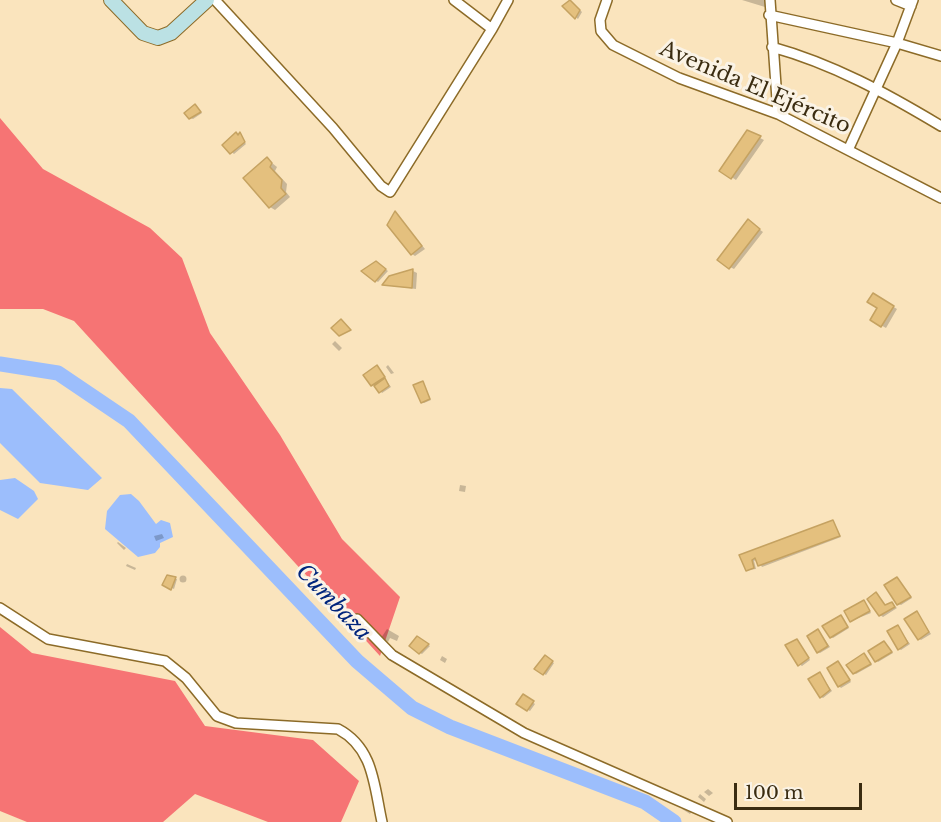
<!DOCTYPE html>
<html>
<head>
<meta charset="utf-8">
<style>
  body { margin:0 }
  #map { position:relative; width:941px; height:822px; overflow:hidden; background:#fae4bd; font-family:"Libre Baskerville",serif }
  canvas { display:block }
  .scale { position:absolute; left:734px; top:783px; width:128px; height:27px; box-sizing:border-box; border:3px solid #3a2c11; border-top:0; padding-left:8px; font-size:18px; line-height:21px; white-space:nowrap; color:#3a2c11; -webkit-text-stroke:4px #faf3e6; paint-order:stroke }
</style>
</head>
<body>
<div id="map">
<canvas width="941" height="822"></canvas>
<div class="scale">100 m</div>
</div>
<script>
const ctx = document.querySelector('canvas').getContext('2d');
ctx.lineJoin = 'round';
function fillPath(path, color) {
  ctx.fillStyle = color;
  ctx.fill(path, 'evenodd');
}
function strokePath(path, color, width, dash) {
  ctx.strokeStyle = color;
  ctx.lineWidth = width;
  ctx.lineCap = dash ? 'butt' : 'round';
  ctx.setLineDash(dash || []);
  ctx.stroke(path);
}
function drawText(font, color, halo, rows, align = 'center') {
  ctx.font = font + ' "Libre Baskerville",serif';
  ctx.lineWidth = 6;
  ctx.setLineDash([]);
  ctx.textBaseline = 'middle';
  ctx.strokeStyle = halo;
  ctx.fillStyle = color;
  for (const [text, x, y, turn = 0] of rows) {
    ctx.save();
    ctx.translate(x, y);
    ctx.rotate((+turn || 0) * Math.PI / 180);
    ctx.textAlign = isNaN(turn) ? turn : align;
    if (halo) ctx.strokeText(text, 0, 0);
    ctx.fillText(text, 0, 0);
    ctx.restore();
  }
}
fillPath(new Path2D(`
  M0,118L43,169L150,228L182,258L210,333L280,435L342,539L400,597L380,656L74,321L43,309H0Z
  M0,627L32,653L175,681L205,726L313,740L359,781L341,822H268L195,794L163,822H27L0,811Z`), '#f67474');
fillPath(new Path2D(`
  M0,388L12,389L102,478L88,490L40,483L0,443Z
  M15,478L34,491L38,499L18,519L0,510V480Z
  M131,494L139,501L156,524L161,520L170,523L173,537L160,543V547L155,553L138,557L105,529L107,511L120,495Z`), '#9cbefc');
fillPath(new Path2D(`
  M742,0H766L765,7Z
  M572,2L582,12L578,19L564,6Z
  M196,106L202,113L193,119L190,118Z
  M748,132L764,140L736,180L721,170Z
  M239,136L246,144L234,154L224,145Z
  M267,159L277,167L275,171L287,184L286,192L290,197L275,210L270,207Z
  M395,213L425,249L415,256L412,254Z
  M752,224L763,232L734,269L730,267Z
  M378,264L388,271L378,282L363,271Z
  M413,271L417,273L416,289L384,285L390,277Z
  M874,295L897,309L886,328L872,320L880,308Z
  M335,341L342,348L339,351L332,344Z
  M388,365L394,373L391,374L386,367Z
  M377,367L391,387L382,393L375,385H372Z
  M422,383L431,400L424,403L422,402Z
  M460,485L466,486L465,492L459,491Z
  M833,521L841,537L762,567L757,559L754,561L756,569L747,570L741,556Z
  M162,534L164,538L156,541L154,536Z
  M118,542L126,548L124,550L117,543Z
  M127,564L136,568L135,570L126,566Z
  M179.5 579a3.5 3.5 0 1 1 7 0a3.5 3.5 0 1 1-7 0Z
  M167,577L177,579L174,589L164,584Z
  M899,581L912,598L901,605L898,604Z
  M876,594L886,606L892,604L897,608L883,617L880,615L869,599Z
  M864,602L871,613L851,621Z
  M917,613L931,634L921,640L919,639Z
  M841,616L849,628L833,638L831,637Z
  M898,627L910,644L901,650L899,649Z
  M387,629L399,636L397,641L390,638L388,642L381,638Z
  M818,630L830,647L820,653L818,652Z
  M418,638L430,646L422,654L420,653Z
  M797,640L810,660L802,666L799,664Z
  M886,644L893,653L878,662L876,660Z
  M864,655L872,665L856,674L854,673Z
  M442,656L447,659L445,663L440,660Z
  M545,657L554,663L546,675L536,669Z
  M838,663L851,682L841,688L839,686Z
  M820,674L832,691L823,698L821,697Z
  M524,696L535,704L530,711L518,704Z
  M708,789L713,793L709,796L704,792Z
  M700,794L706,799L704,802L698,797Z
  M683,807L692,811L690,814L682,809Z`), '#0003');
strokePath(new Path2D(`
  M0,364L58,373L129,421L357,661L412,708L450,727L645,802L674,822`), '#9cbefc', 15);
const building = new Path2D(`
  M570,0L580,10L575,19L562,6Z
  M195,104L201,112L189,119L184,113Z
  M747,130L761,136L731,179L719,171Z
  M236,132L238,135L240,132L245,142L230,154L222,145Z
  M267,157L272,163L270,167L282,180L281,188L286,194L269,208L243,178Z
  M395,211L422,246L411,255L387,225Z
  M748,219L760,229L729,269L717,260Z
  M376,261L386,269L375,282L361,271Z
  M413,269L412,288L382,285L389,276Z
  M873,293L894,306L881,327L870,320L877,308L867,302Z
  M341,319L351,330L339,336L331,328Z
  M377,365L385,377L371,386L363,375Z
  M385,378L389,386L379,393L374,386Z
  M423,381L430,399L421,403L413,385Z
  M833,520L840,536L758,566L755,558L752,560L754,568L746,571L739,555Z
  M167,575L176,577L171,590L162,585Z
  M897,577L911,597L897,605L884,585Z
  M876,592L885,605L892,602L895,607L879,616L867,599Z
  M864,600L870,611L850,622L844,611Z
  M917,611L929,632L918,640L904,619Z
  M841,615L848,627L830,638L822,626Z
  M898,625L908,643L898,650L887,631Z
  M818,629L828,646L817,653L807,636Z
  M417,636L429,644L419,654L409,646Z
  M797,639L809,658L798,666L785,645Z
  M884,641L892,652L875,662L868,651Z
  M864,653L871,664L853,674L846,665Z
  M545,655L553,661L543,675L534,669Z
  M838,661L850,680L838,687L827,668Z
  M820,672L830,690L820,698L808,679Z
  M523,694L534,701L527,711L516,704Z`);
fillPath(building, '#e4c07e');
strokePath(building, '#c5a261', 1.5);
const minor = new Path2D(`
  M215,0L333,128L381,186L390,192L492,29L508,0
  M454,0L492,29
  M607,0L600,20L601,31L613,45L679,78L778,114L941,198
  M770,0L778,114
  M896,0L911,6
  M769,15L897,43L941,56
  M772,47C833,64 886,93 941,126
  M849,148L897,43L913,0
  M0,608L48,639L165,661L186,678L217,716L236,723L338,729C374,748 374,786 382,822
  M357,619L392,655L524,733L727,822`);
const secondary = new Path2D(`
  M111,0L143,33L158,38L171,33L207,0`);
strokePath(minor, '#8c6b28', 12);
strokePath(secondary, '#8c6b28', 16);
strokePath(minor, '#fff', 9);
strokePath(secondary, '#bbe1e4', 14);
drawText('21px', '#3a2c11', '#faf3e6', [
  ["Avenida El Ejército",755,88,23]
]);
drawText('italic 22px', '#00257c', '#faf3e6', [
  ["Cumbaza",333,603,46]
]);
</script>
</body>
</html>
